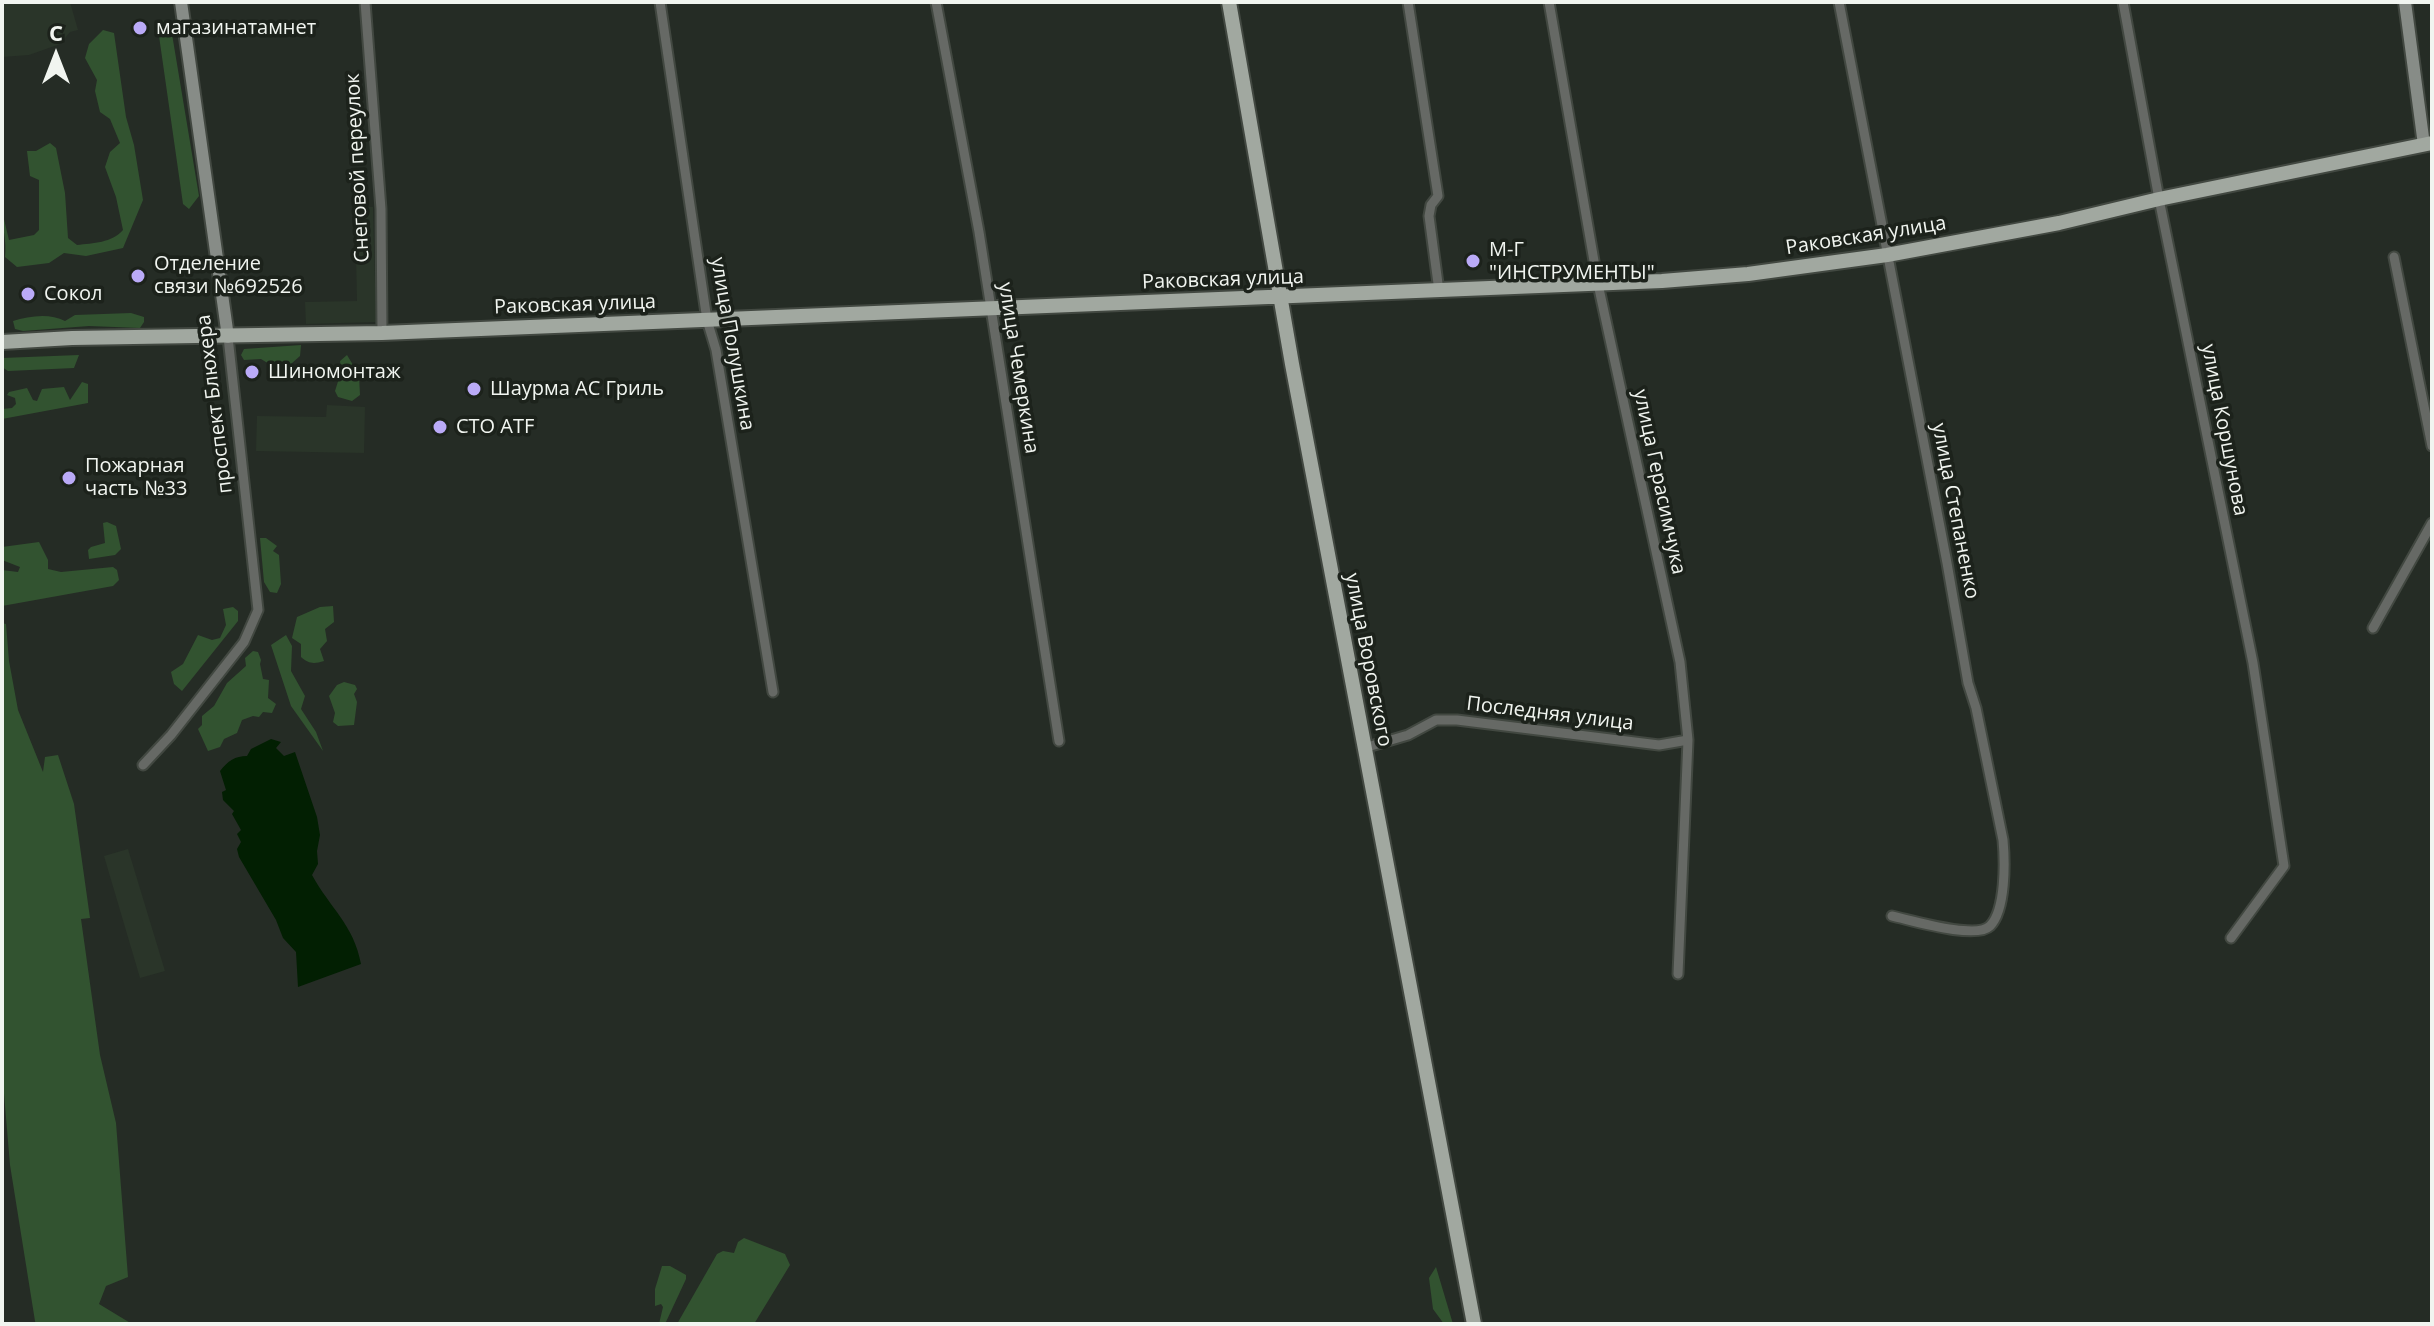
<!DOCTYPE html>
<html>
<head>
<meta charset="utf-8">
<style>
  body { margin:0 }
  #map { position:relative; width:2434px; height:1326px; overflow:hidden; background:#252c25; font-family:"Open Sans",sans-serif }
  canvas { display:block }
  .frame { position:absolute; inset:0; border:4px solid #f1f5f0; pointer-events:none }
  .north { position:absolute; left:16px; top:16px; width:80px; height:80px; -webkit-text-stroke:6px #1c221b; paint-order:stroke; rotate:0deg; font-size:22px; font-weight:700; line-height:32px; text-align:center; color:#f1f5f0 }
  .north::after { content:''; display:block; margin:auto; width:28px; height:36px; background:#f1f5f0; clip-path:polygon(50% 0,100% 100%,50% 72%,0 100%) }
</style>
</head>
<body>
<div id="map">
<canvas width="2434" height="1326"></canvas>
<div class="frame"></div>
<div class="north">С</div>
</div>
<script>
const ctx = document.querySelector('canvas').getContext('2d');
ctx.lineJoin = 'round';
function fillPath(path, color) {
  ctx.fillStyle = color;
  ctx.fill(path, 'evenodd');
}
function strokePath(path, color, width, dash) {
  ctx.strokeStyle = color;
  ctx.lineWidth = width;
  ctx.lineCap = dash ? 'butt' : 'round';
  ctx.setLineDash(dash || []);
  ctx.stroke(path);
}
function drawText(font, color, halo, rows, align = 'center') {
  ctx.font = font + ' "Open Sans",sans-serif';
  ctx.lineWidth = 7;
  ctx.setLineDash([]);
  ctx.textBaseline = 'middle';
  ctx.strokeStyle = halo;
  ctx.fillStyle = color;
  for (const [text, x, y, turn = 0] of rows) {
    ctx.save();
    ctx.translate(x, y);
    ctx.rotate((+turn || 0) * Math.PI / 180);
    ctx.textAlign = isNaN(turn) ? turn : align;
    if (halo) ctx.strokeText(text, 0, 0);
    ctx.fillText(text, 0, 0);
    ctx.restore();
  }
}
fillPath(new Path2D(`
  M2,2H70L78,30L70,32L60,44L29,55L2,57Z
  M355,207H373L376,322L306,324L305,302L357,301Z
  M327,405L365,407L364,453L256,451L257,416L326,417Z
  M128,849L165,971L140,978L104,856Z`), '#2a3529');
fillPath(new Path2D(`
  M163,21L172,34L199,196L189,209L183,204L157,22Z
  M103,30L114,33L126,117L134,145L143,200L123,248L86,256L64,253L49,263L17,267L5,257C7,241 2,227 2,211L9,240L34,235L39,230V180L30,176L27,151H36L50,143L56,148L65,193L68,238L77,245C93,243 112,243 123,230L116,197L105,167L110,152L120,143L110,119L100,112L95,91L97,80L85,58L89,44Z
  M131,313L144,317V322L140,328L89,326L23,331L15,329L13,321C29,316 50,313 65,321L75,315Z
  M301,345L300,356L282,372L261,359L244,360L241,355L244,349Z
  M79,355L74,368L8,371L2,367V358Z
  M347,355L359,375L360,395L352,401L338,397L335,391L341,372L340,361Z
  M82,382L88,384V403L2,419V409L12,408L16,404L15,398L7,395L9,392L27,388L33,400L37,401L42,389L64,387L70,400Z
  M107,522L116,526L121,549L115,555L89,559L88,550L91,547L105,543L103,523Z
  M260,538H266L277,546L273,551L279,555L281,584L277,593L270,592L264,582Z
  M39,542L48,560V569L61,572L113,567L117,570L119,580L113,586L2,606V570L18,572L20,567L2,560V547Z
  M333,606L334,622L325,629L327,641L320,649L324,661C314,664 309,664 301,657V644L292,638L297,617L320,607Z
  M233,607L238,611V621L182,691L174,684L171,672L183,664L198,635L212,640L220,638L226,625L223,609Z
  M2,623L6,624L9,661L18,710L43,772L45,757L58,755L74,804L90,918L81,919L100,1055L116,1123L128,1277L106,1286L99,1304L132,1324H36L35,1321L10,1165L2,1070Z
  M286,635L292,646L291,671L305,696L301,709L316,732L323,751L291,706L271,645Z
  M253,651L258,652L261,660L260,664L263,679L269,680L268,698L276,704L272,713L263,712L259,717L253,716L242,720L237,733L224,739L220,747L208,751L198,729L202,725V716L214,706L227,683L246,666L245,658Z
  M344,682L355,685L357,689L354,694L357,702L354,725L338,726L333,722L335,713L329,696L337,685Z
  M744,1238L785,1254L790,1265L754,1324H677L717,1254L723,1251L734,1253L738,1242Z
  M662,1266H670L686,1275V1279L665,1324H659L663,1307L661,1304L655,1306V1289Z
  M1436,1267L1453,1324H1444L1433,1309L1429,1278Z`), '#325330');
fillPath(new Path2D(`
  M271,739L281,742L276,748L284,756L295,752L317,817L320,835L317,851L318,864L312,875C330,908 354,925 361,964L298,987L296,952L283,938L276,920L239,857L237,849L241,842L237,834L241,830L232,814L234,811L223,800L222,792L226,790L220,771C228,761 235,756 247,756L251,749Z`), '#021f02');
const street = new Path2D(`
  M365,2L381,209L382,333
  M660,2L707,320L716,350L773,692
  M936,2L979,232L1059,741
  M1408,2L1438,196L1431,205L1429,216L1439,291
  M1549,2L1598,284L1680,662L1688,740L1678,974
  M1839,2L1947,563L1968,683L1976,708L2003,840C2005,861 2006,910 1990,926C1976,940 1911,920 1892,916
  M2123,2L2159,199L2253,663L2284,866L2231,938
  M2394,257L2432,446
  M2373,628L2432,523
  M1364,748L1408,735L1436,720H1457L1659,745L1688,740
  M143,765L171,735L244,642L258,610L228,337`);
const secondary = new Path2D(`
  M181,2L228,337
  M2405,2L2424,145`);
const primary = new Path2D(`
  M1229,2L1292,364L1474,1324
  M2,342L72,338L382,333L1662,281L1748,274L1887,255L2059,223L2159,199L2432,143`);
strokePath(street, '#424841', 13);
strokePath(secondary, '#424841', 16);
strokePath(primary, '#424841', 18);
strokePath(street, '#666965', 9);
strokePath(secondary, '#878c87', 12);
strokePath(primary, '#a1a8a0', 14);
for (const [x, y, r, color] of [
  [140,28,8,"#baaaf7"],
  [1473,261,8,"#baaaf7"],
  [138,276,8,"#baaaf7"],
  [28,294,8,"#baaaf7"],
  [252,372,8,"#baaaf7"],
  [474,389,8,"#baaaf7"],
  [440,427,8,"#baaaf7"],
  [69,478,8,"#baaaf7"]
]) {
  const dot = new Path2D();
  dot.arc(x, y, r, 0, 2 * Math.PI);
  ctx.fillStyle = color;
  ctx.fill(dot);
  strokePath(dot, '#1c221b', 3);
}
drawText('20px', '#f1f5f0', '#1c221b', [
  ["магазинатамнет",156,28],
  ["М-Г",1489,250],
  ["\"ИНСТРУМЕНТЫ\"",1489,273],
  ["Отделение",154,264],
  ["связи №692526",154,287],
  ["Сокол",44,294],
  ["Шиномонтаж",268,372],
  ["Шаурма АС Гриль",490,389],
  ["СТО ATF",456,427],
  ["Пожарная",85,466],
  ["часть №33",85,489]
], 'left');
drawText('20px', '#f1f5f0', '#1c221b', [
  ["Снеговой переулок",358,168,-93],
  ["Раковская улица",1866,236,-9],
  ["Раковская улица",1223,280,-2],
  ["Раковская улица",575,305,-2],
  ["улица Полушкина",732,344,80],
  ["улица Чемеркина",1018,368,81],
  ["проспект Блюхера",215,404,-97],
  ["улица Коршунова",2224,430,79],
  ["улица Герасимчука",1659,482,78],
  ["улица Степаненко",1955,511,79],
  ["улица Воровского",1368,660,79],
  ["Последняя улица",1550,714,7]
]);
</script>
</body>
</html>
